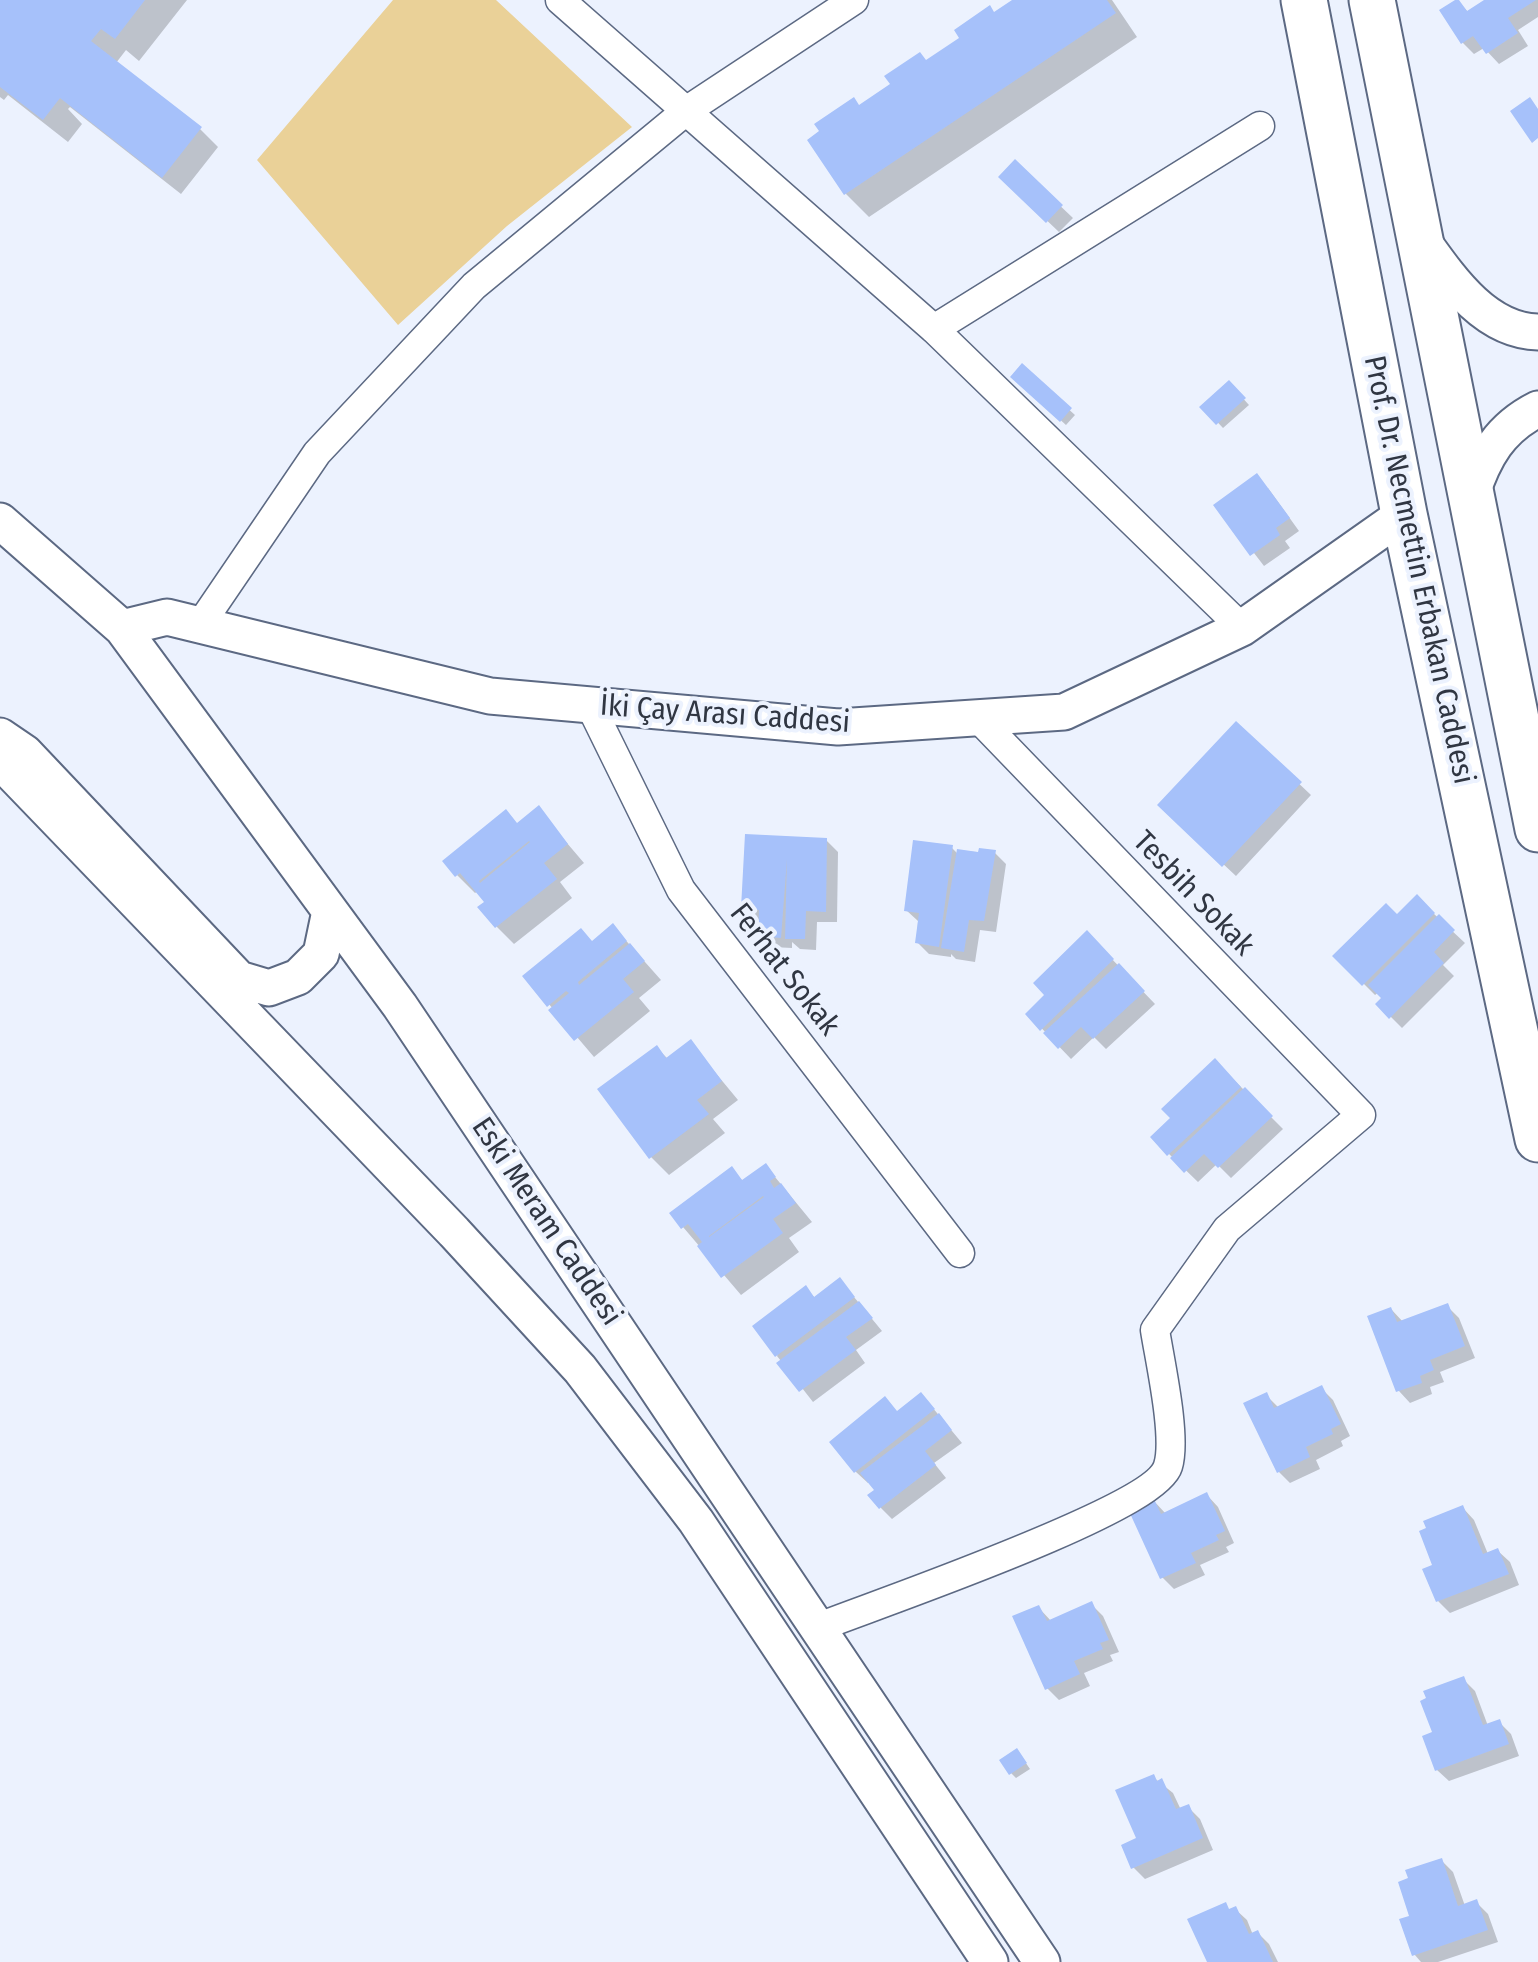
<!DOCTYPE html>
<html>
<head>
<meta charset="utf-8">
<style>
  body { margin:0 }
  canvas { display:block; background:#ecf2fe }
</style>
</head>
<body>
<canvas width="1538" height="1962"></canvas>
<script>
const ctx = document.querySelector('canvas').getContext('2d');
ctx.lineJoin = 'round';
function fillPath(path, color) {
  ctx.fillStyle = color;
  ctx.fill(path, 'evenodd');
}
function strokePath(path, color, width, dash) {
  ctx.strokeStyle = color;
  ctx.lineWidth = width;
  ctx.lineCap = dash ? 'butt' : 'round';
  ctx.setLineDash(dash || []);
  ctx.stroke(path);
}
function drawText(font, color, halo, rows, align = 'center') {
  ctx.font = font + ' "Fira Sans Condensed",sans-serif';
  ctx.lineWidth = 8;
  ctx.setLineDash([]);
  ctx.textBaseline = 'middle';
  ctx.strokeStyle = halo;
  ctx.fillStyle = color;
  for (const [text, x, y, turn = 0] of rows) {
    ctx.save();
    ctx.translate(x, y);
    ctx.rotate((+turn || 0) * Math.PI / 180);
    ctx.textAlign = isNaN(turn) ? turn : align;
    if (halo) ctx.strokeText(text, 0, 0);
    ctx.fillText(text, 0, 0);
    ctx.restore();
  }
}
fillPath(new Path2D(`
  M393,0H496L632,127L507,226L398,325L257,160Z`), '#ead198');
fillPath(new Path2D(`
  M0,0H187L139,61L126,50L116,63L200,129L218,147L181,194L70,107L68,109L82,124L68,142L8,95L4,100L0,97Z
  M1016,0H1112L1137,37L869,217L846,194L860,107Z
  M1488,0H1538V17L1518,30L1528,46L1499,64L1484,48L1474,54L1463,43L1458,1L1469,13Z
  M1015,163L1073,218L1059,232L1001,177Z
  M1022,367L1075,415L1066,425L1013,377Z
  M1229,383L1249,405L1223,428L1203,407Z
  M1268,488L1299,531L1285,541L1290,548L1264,566L1217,505Z
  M1236,724L1311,795L1236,876L1160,805Z
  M538,809L584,863L560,882L572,898L514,944L497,927L487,902L478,891L475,893L457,875Z
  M748,837L826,840L838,852L837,922H817L816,950L800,949L792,942V948L772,947L761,935V920L755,919L743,907Z
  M952,848L958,854L959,851L995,853L1006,864L996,932L980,930L975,962L956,959L951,954V957L929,954L917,942L918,921L906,910Z
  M1417,898L1465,943L1443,965L1454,976L1402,1028L1378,1004L1385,998L1379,992L1375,995L1336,956L1397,917Z
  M613,926L661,980L639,998L650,1011L594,1057L525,976L593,943Z
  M1087,933L1155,1004L1106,1049L1094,1037L1071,1059L1028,1014L1048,995Z
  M690,1042L738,1100L713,1119L725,1133L669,1175L651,1157L657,1048L668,1059Z
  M1215,1061L1283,1129L1231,1178L1217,1164L1198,1182L1169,1154L1174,1119Z
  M766,1166L812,1222L789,1238L799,1252L741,1295L683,1227L732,1170L744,1182Z
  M840,1280L882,1331L856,1350L865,1363L813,1402L777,1356L806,1288L816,1299Z
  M1447,1306L1459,1318L1475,1358L1440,1372L1444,1382L1430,1387L1432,1394L1410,1403L1399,1391L1391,1309L1404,1323Z
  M1321,1388L1333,1400L1350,1436L1341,1441L1343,1446L1316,1460L1320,1469L1290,1483L1279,1472L1266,1395L1279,1408Z
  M932,1407L962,1443L934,1463L946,1478L892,1519L881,1508L877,1490L870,1481L868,1483L856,1472L833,1442Z
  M1207,1495L1218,1507L1234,1543L1226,1547L1229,1552L1200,1565L1205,1575L1174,1589L1162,1577L1153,1500L1166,1514Z
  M1463,1508L1474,1520L1488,1554L1498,1551L1510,1562L1519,1585L1450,1613L1438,1601Z
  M1091,1604L1103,1616L1119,1652L1110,1655L1113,1661L1084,1673L1090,1686L1059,1700L1047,1688L1039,1608L1052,1622Z
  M1463,1679L1475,1691L1488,1726L1499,1722L1511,1734L1519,1756L1449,1781L1437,1770L1435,1734Z
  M1021,1756L1030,1769L1016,1778L1011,1773Z
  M1153,1777L1173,1793L1181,1810L1188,1807L1200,1819L1213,1850L1145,1879L1133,1867Z
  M1441,1860L1453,1872L1465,1906L1476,1902L1488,1914L1498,1942L1438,1962H1421L1414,1954L1412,1918Z
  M1235,1909L1247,1920L1253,1935L1258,1933L1269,1944L1278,1962H1210L1231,1911Z`), '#0003');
fillPath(new Path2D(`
  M0,0H145L115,39L101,29L91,41L202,127L162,178L60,98L43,120L0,87Z
  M1012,0H1107L1116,13L844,195L807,140L819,131L814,124L854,97L859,105L890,84L884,76L920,52L926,60L959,38L954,30L990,5L994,12Z
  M1455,0H1459L1467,11L1484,0H1536L1508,18L1518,33L1486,54L1473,36L1461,44L1439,10Z
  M1530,97L1538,109V138L1532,143L1510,111Z
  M1015,159L1063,205L1046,223L998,177Z
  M1022,363L1072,408L1060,422L1010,377Z
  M1229,380L1246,398L1216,425L1199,407Z
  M1257,473L1290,518L1276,528L1280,535L1250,556L1213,505Z
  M1236,721L1302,782L1222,867L1157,805Z
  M539,805L568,844L544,863L557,879L495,928L477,907L484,902L460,873L455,877L442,861L506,809L517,823ZM529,841L530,842L480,883L479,881Z
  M745,834L827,838L826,912L806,911L805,939H785L787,859L781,938L758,936L759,910L741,908Z
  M913,840L953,845L939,947L915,943L919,913L904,911Z
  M979,848L996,850L984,921L969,920L964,952L941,948L957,849L978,852Z
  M1417,894L1435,913L1362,986L1332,956L1386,903L1397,914Z
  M1439,914L1455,930L1434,952L1444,963L1389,1019L1375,1004L1381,998L1368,985Z
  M613,923L627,941L578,982L579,985L630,943L645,961L623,979L634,992L574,1041L548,1010L569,993L566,991L547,1007L522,976L581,928L592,941Z
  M1087,930L1114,959L1040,1031L1025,1014L1044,995L1033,983Z
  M1119,963L1145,991L1093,1039L1081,1027L1058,1049L1043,1033Z
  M691,1039L722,1081L697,1100L709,1114L649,1159L597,1089L657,1045L666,1058Z
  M1215,1058L1241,1087L1167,1156L1150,1137L1170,1118L1161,1109Z
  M1245,1087L1273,1116L1218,1168L1204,1154L1184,1173L1170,1158Z
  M766,1163L776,1177L770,1181L774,1188L781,1183L796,1203L773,1219L783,1233L721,1278L697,1246L702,1242L688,1224L681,1229L669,1213L732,1166L742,1180ZM763,1196L764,1197L709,1237V1236Z
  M840,1277L855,1297L775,1357L752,1326L806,1285L814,1297Z
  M859,1301L873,1318L846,1337L856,1350L799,1392L776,1363Z
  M1448,1303L1465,1346L1430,1360L1434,1370L1420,1376L1422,1383L1396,1392L1367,1316L1391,1307L1397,1322Z
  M1322,1385L1341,1424L1331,1429L1333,1434L1306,1447L1310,1457L1277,1473L1243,1403L1267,1392L1274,1408Z
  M921,1392L935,1409L854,1473L829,1442L885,1396L897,1411Z
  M939,1413L952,1430L925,1451L936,1465L879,1509L867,1495L874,1490L860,1473Z
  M1207,1492L1225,1531L1216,1535L1219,1540L1191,1553L1196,1563L1160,1579L1128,1509L1153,1497L1161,1514Z
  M1463,1505L1483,1554L1498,1548L1509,1574L1436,1602L1422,1569L1432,1565L1419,1531L1426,1528L1423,1521Z
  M1092,1601L1109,1640L1100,1643L1103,1649L1074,1661L1080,1674L1045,1690L1012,1616L1039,1605L1047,1621Z
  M1464,1676L1483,1725L1500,1719L1509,1744L1435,1771L1422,1736L1432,1732L1420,1701L1426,1698L1423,1691Z
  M1017,1748L1027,1763L1009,1775L999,1760Z
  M1154,1774L1157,1781L1162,1778L1176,1809L1189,1804L1203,1838L1131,1869L1121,1845L1136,1838L1115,1790Z
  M1442,1858L1458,1906L1477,1899L1488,1930L1412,1956L1399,1919L1409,1916L1398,1882L1408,1878L1405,1870Z
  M1226,1902L1229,1909L1236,1906L1249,1934L1258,1930L1273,1962H1207L1187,1919Z`), '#a6c1fa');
const minor = new Path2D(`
  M560,0L934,329L1242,628
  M934,329L1260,126
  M200,625L317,453L474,286L686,111L854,0
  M590,705L681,890L960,1253
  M819,1627C874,1605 1155,1510 1168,1466C1177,1437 1160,1362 1155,1330L1227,1229L1361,1115L978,718`);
const tertiary = new Path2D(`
  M1422,240C1450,279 1485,331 1538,332
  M1471,496C1484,456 1500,428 1538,409
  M0,521L122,628L400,1006L1042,1962
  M122,628L167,617L490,696L838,727L1064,712L1242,628L1404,514
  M0,736L25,753L239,979L269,988L298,977L321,954L330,911
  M0,761L454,1232L580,1369L696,1521L990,1962`);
const primary = new Path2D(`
  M1304,0L1404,514L1538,1139
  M1372,0L1538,829`);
strokePath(minor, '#5c6983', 31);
strokePath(tertiary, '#5c6983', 39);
strokePath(primary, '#5c6983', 49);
strokePath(minor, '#fff', 28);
strokePath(tertiary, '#fff', 35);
strokePath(primary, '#fff', 45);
drawText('30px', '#303642', '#ecf2fe', [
  ["Prof. Dr. Necmettin Erbakan Caddesi",1418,570,78],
  ["İki Çay Arası Caddesi",725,715,4],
  ["Tesbih Sokak",1193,894,46],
  ["Ferhat Sokak",784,970,52],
  ["Eski Meram Caddesi",546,1222,56]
]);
</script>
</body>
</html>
